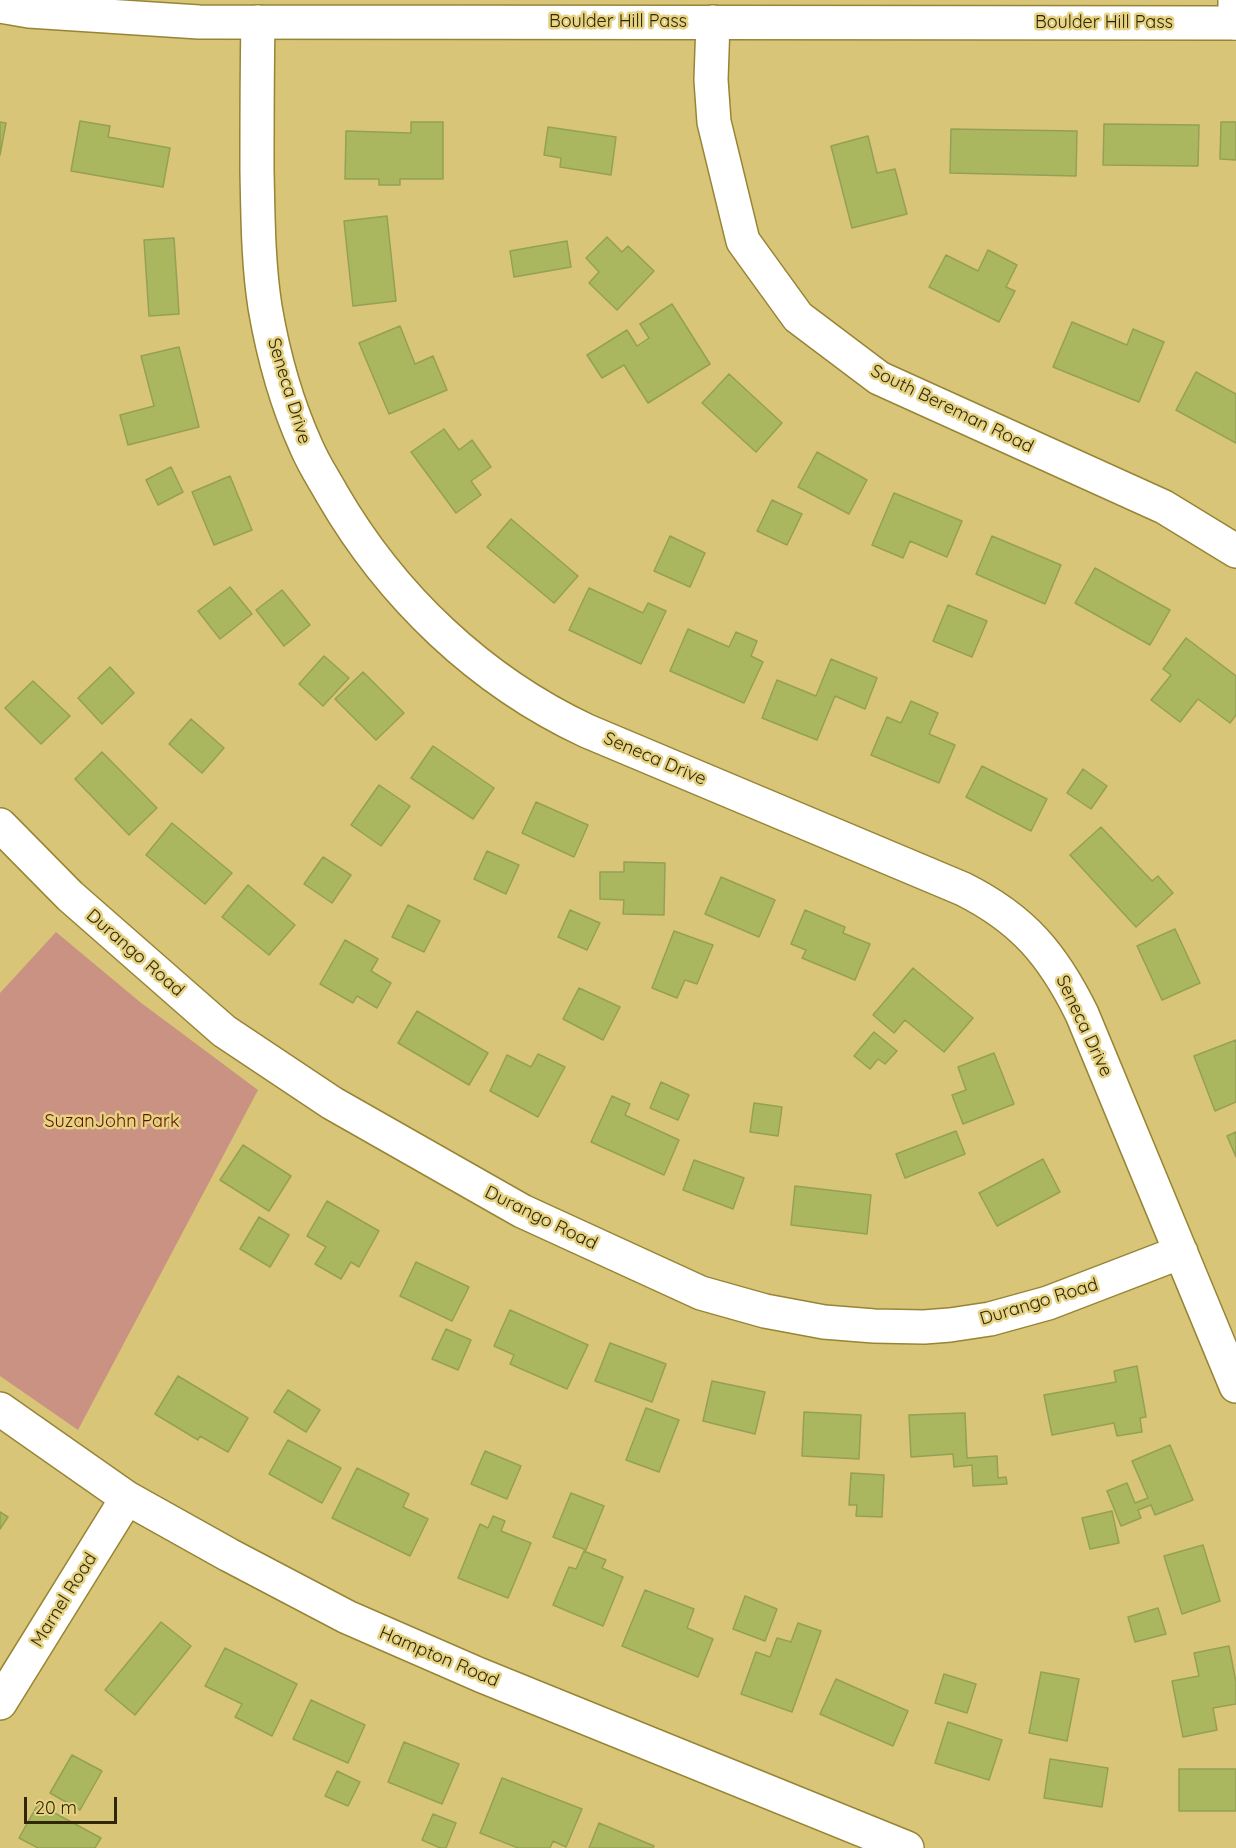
<!DOCTYPE html>
<html>
<head>
<meta charset="utf-8">
<style>
  body { margin:0 }
  #map { position:relative; width:1236px; height:1848px; overflow:hidden; background:#d9c577; font-family:Quicksand,sans-serif }
  canvas { display:block }
  .scale { position:absolute; left:24px; top:1797px; width:93px; height:27px; box-sizing:border-box; border:3px solid #2f2705; border-top:0; padding-left:8px; font-size:18px; line-height:21px; white-space:nowrap; color:#2f2705; -webkit-text-stroke:4px #e6d283; paint-order:stroke }
</style>
</head>
<body>
<div id="map">
<canvas width="1236" height="1848"></canvas>
<div class="scale">20 m</div>
</div>
<script>
const ctx = document.querySelector('canvas').getContext('2d');
ctx.lineJoin = 'round';
function fillPath(path, color) {
  ctx.fillStyle = color;
  ctx.fill(path, 'evenodd');
}
function strokePath(path, color, width, dash) {
  ctx.strokeStyle = color;
  ctx.lineWidth = width;
  ctx.lineCap = dash ? 'butt' : 'round';
  ctx.setLineDash(dash || []);
  ctx.stroke(path);
}
function drawText(font, color, halo, rows, align = 'center') {
  ctx.font = font + ' Quicksand,sans-serif';
  ctx.lineWidth = 5;
  ctx.setLineDash([]);
  ctx.textBaseline = 'middle';
  ctx.strokeStyle = halo;
  ctx.fillStyle = color;
  for (const [text, x, y, turn = 0] of rows) {
    ctx.save();
    ctx.translate(x, y);
    ctx.rotate((+turn || 0) * Math.PI / 180);
    ctx.textAlign = isNaN(turn) ? turn : align;
    if (halo) ctx.strokeText(text, 0, 0);
    ctx.fillText(text, 0, 0);
    ctx.restore();
  }
}
fillPath(new Path2D(`
  M56,932L140,1002L258,1090L78,1430L0,1376V993Z`), '#ca9283');
const building = new Path2D(`
  M80,121L110,126L108,137L170,148L163,187L71,171Z
  M0,122L6,123L0,155Z
  M411,122H443V179H400V185H379V179H345L346,131L411,133Z
  M1221,122H1236V160L1220,159Z
  M1104,124L1199,125L1198,166L1103,165Z
  M548,127L616,137L611,175L560,167L561,158L544,155Z
  M951,129L1077,131L1076,176L950,173Z
  M868,136L877,173L895,169L907,214L852,228L831,146Z
  M387,216L396,301L353,306L344,221Z
  M607,237L622,252L628,246L654,271L617,310L589,283L599,272L586,258Z
  M174,238L179,314L149,316L144,240Z
  M567,241L571,267L514,277L510,251Z
  M988,250L1017,265L1006,287L1015,291L999,322L929,287L946,255L978,271Z
  M672,304L710,364L648,403L624,365L602,378L587,355L627,330L637,346L649,338L640,324Z
  M1072,322L1127,345L1133,329L1164,342L1139,402L1053,367Z
  M400,326L415,364L433,356L447,390L389,414L359,343Z
  M179,347L199,427L128,445L120,415L154,406L141,356Z
  M1196,372L1236,394V443L1176,410Z
  M729,374L782,423L756,452L702,403Z
  M444,429L459,450L472,440L491,467L471,481L481,495L456,513L411,452Z
  M817,452L867,480L849,514L798,487Z
  M171,467L183,492L158,505L146,480Z
  M230,476L252,530L214,545L192,492Z
  M894,493L962,521L947,557L910,541L903,558L872,545Z
  M772,500L802,514L787,545L757,531Z
  M511,519L578,576L554,603L487,547Z
  M670,536L705,553L690,587L654,571Z
  M992,536L1061,565L1045,604L976,574Z
  M1095,568L1170,610L1150,645L1075,603Z
  M230,587L252,614L220,639L198,611Z
  M589,588L643,613L648,603L666,611L641,664L569,630Z
  M282,590L310,625L284,646L256,610Z
  M948,605L987,621L972,657L933,641Z
  M688,629L729,647L736,632L757,641L751,656L763,662L744,703L670,671Z
  M1186,638L1236,676V715L1230,723L1198,699L1180,722L1151,700L1171,675L1163,669Z
  M324,656L349,678L323,706L299,684Z
  M831,659L877,678L865,709L835,696L817,740L762,718L777,680L816,696Z
  M110,667L134,693L102,724L78,698Z
  M363,672L404,713L376,740L335,699Z
  M33,681L70,716L41,744L5,708Z
  M911,701L938,713L929,734L955,745L939,783L871,755L887,717L901,723Z
  M191,719L224,748L202,773L169,744Z
  M433,746L494,788L473,819L411,778Z
  M102,752L157,808L129,835L75,779Z
  M982,766L1047,799L1031,831L966,797Z
  M1083,769L1107,786L1091,809L1067,793Z
  M379,785L410,806L381,846L351,825Z
  M536,802L588,825L574,857L522,833Z
  M172,823L232,873L205,904L146,855Z
  M1101,827L1152,881L1158,876L1173,893L1136,927L1070,855Z
  M487,851L519,865L506,894L474,879Z
  M323,857L351,875L332,903L304,884Z
  M624,862L665,863L664,915L623,914L624,900L600,899V872H624Z
  M721,877L775,900L759,937L705,914Z
  M248,885L295,925L269,955L222,917Z
  M408,905L440,921L424,952L392,937Z
  M570,910L600,923L587,950L558,937Z
  M805,910L845,927L843,933L870,944L855,980L802,958L806,950L791,944Z
  M1175,929L1200,983L1162,1000L1137,946Z
  M674,931L713,945L697,984L685,980L677,998L652,988Z
  M345,940L378,959L371,971L391,983L377,1008L357,996L353,1003L320,984Z
  M913,968L973,1018L944,1052L905,1020L894,1033L873,1015Z
  M579,988L620,1007L603,1040L563,1019Z
  M417,1011L488,1053L469,1085L398,1043Z
  M874,1032L897,1051L885,1064L878,1059L870,1069L854,1056Z
  M1236,1040V1102L1215,1111L1194,1056Z
  M994,1053L1014,1104L963,1124L952,1095L966,1090L958,1067Z
  M538,1054L565,1067L538,1117L490,1091L507,1055L531,1067Z
  M661,1082L689,1095L678,1120L650,1108Z
  M612,1096L630,1104L625,1115L679,1140L664,1175L591,1142Z
  M754,1103L782,1107L778,1136L750,1132Z
  M956,1131L965,1154L905,1178L896,1154Z
  M1236,1132V1157L1227,1136Z
  M243,1145L291,1176L269,1211L220,1180Z
  M1043,1159L1060,1192L997,1226L979,1193Z
  M694,1160L744,1178L733,1209L683,1190Z
  M795,1186L871,1195L867,1234L791,1225Z
  M327,1201L379,1231L359,1267L351,1262L341,1279L315,1264L326,1247L307,1236Z
  M259,1217L289,1235L270,1267L240,1249Z
  M416,1262L469,1287L452,1321L400,1296Z
  M510,1310L588,1345L567,1389L510,1364L514,1355L494,1346Z
  M446,1329L471,1340L458,1370L432,1359Z
  M610,1343L666,1364L652,1402L595,1381Z
  M1137,1366L1146,1417L1140,1418L1142,1432L1117,1436L1114,1423L1052,1435L1044,1395L1116,1382L1114,1371Z
  M178,1376L248,1418L228,1452L200,1436L198,1440L155,1414Z
  M712,1381L765,1392L755,1434L703,1421Z
  M288,1390L320,1410L306,1432L274,1412Z
  M646,1408L679,1420L659,1472L626,1460Z
  M804,1412L861,1415L859,1459L802,1456Z
  M965,1413L967,1458L997,1456L998,1478L1006,1477L1007,1484L973,1486L972,1465L954,1467L953,1454L911,1457L909,1415Z
  M288,1440L341,1468L322,1503L269,1474Z
  M1170,1445L1193,1500L1155,1515L1151,1505L1138,1510L1141,1518L1121,1526L1107,1491L1127,1483L1135,1503L1148,1498L1132,1461Z
  M485,1451L521,1466L507,1499L471,1484Z
  M357,1468L409,1494L403,1507L428,1519L410,1556L332,1518Z
  M851,1473L884,1475L882,1517L856,1516L857,1505H849Z
  M571,1493L604,1506L586,1550L553,1537Z
  M1112,1511L1119,1543L1090,1549L1082,1518Z
  M0,1512L8,1517L0,1529Z
  M493,1516L505,1521L501,1531L531,1543L508,1598L458,1578L480,1524L488,1528Z
  M1203,1545L1220,1601L1182,1614L1164,1556Z
  M584,1551L606,1560L602,1568L623,1577L603,1626L553,1605L569,1567L576,1569Z
  M645,1590L694,1609L687,1628L713,1639L698,1677L622,1646Z
  M745,1596L777,1609L765,1641L733,1629Z
  M1158,1608L1166,1634L1135,1642L1128,1617Z
  M161,1622L191,1646L135,1715L105,1690Z
  M798,1623L821,1631L792,1712L741,1694L756,1652L770,1657L777,1638L791,1642Z
  M1229,1646L1236,1682V1704L1213,1708L1217,1730L1183,1737L1172,1681L1199,1676L1194,1653Z
  M225,1648L297,1684L272,1736L235,1717L242,1704L205,1686Z
  M1041,1672L1079,1679L1067,1741L1029,1733Z
  M944,1674L976,1684L967,1713L935,1703Z
  M836,1679L908,1711L893,1746L820,1714Z
  M311,1700L365,1725L348,1763L293,1739Z
  M948,1722L1002,1740L989,1780L935,1763Z
  M404,1742L459,1764L442,1804L388,1782Z
  M72,1755L102,1771L80,1810L50,1793Z
  M1050,1759L1108,1768L1102,1807L1044,1798Z
  M1179,1769H1236V1811H1179Z
  M337,1771L360,1782L348,1806L325,1796Z
  M502,1778L582,1809L566,1847L553,1841L550,1848H518L480,1833Z
  M38,1804L101,1838L95,1848H38L19,1838Z
  M433,1814L456,1823L446,1848H440L422,1840Z
  M599,1823L654,1846L653,1848H589Z`);
fillPath(building, '#abb75e');
strokePath(building, '#95a054', 1.5);
const street = new Path2D(`
  M1235,0V23
  M258,22C257,72 257,121 257,171C258,217 258,262 265,307C273,354 286,402 306,446C313,463 323,478 332,494C391,596 480,681 587,731L963,889C1023,919 1053,955 1082,1014L1236,1386
  M713,22L711,80L714,122L743,241L798,317L879,378L1164,507L1236,551
  M0,825L70,896L224,1031L332,1103L522,1211L701,1293L765,1311L824,1322L874,1326L924,1327L950,1325L990,1319L1048,1303L1181,1252
  M0,1409L127,1498L229,1555L347,1617L480,1675L907,1848
  M0,1703L127,1498`);
const secondary = new Path2D(`
  M0,6L29,11L199,22L1236,23`);
strokePath(street, '#978435', 36);
strokePath(secondary, '#978435', 36);
strokePath(street, '#fff', 33);
strokePath(secondary, '#fff', 33);
drawText('18px', '#2f2705', '#e6d283', [
  ["Boulder Hill Pass",618,22],
  ["Boulder Hill Pass",1104,23],
  ["Seneca Drive",289,391,73],
  ["South Bereman Road",952,409,26],
  ["Seneca Drive",655,759,23],
  ["Durango Road",135,953,41],
  ["Seneca Drive",1084,1026,65],
  ["Durango Road",541,1218,26],
  ["Durango Road",1039,1302,-17],
  ["Marnel Road",64,1600,-58],
  ["Hampton Road",439,1657,23]
]);
drawText('18px', '#621300', '#e6d283', [
  ["SuzanJohn Park",112,1122]
]);
</script>
</body>
</html>
